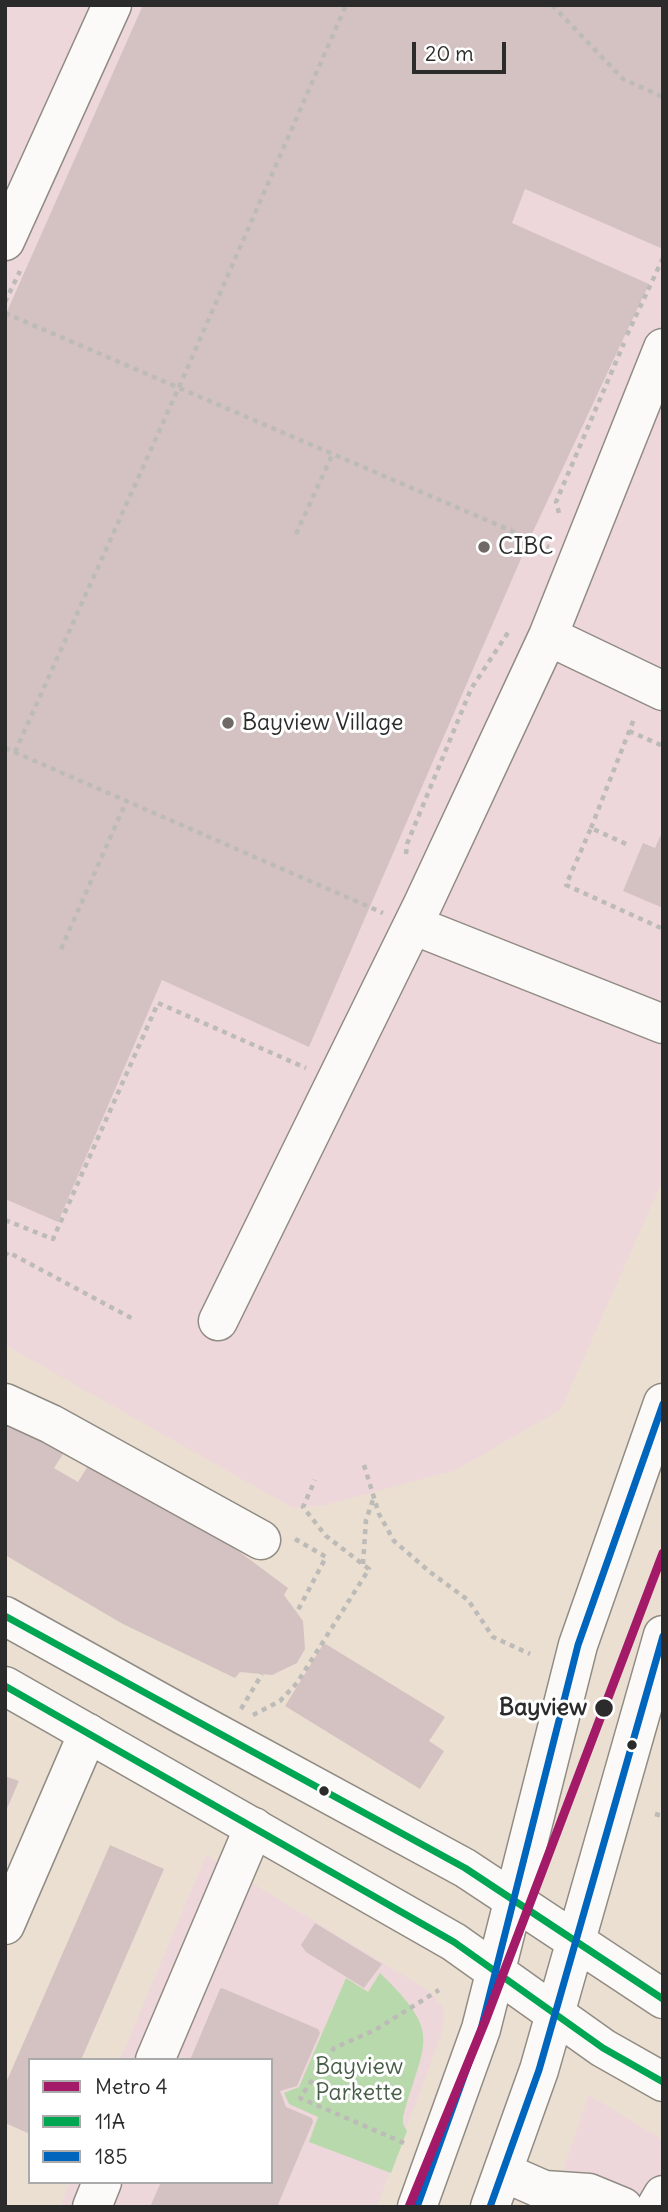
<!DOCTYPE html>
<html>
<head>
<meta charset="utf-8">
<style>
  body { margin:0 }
  #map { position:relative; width:668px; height:2212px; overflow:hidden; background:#eadfd0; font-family:Delius,sans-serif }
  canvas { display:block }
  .frame { position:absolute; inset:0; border:7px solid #2b2b2b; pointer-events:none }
  .legend { position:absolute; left:28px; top:2058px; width:245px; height:126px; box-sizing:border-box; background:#fff; border:2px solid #aaa; margin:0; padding:9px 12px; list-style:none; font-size:21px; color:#2b2b2b }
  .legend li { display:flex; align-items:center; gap:14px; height:35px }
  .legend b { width:35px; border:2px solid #aaa }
  .scale { position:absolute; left:412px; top:42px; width:94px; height:32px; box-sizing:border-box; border:4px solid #2b2b2b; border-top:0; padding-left:9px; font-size:21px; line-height:24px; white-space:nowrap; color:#2b2b2b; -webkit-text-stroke:5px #fff; paint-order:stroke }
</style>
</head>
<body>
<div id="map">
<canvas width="668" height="2212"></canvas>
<div class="frame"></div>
<ul class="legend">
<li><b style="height:9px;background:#a21a68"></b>Metro 4</li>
<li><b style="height:9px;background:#00a651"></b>11A</li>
<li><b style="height:9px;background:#0065bd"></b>185</li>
</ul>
<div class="scale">20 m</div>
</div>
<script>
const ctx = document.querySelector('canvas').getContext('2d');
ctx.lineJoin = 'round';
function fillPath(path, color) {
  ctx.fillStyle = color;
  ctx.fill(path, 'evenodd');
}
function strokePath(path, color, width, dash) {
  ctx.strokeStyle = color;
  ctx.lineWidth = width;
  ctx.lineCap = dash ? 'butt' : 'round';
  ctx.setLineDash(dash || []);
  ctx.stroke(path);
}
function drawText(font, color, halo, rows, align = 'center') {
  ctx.font = font + ' Delius,sans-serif';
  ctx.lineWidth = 6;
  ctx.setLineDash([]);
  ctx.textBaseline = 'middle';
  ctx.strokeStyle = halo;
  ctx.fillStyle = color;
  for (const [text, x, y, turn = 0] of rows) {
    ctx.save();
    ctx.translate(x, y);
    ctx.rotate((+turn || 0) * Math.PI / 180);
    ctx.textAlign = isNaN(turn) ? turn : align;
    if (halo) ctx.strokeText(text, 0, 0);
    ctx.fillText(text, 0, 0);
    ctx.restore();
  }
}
fillPath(new Path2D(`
  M5,5H663V1180L561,1409L456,1470L325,1505L293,1508L5,1345Z
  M206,1855L429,1991L443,2007L444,2018L441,2035L377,2207H60L70,2182H271V2060H120Z
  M589,2095L663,2140V2207H550Z`), '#eed7da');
fillPath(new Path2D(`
  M380,1973C444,2035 424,2040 403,2117V2124L407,2131L391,2173L309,2142L318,2117L289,2104L284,2093L299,2087L346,1978L368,1992Z`), '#b8d9ab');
fillPath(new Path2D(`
  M143,5H663V249L525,189L512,223L649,284L530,538L309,1047L162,980L58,1222L5,1199V316Z
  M663,830V908L623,891L643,843L655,848Z
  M5,1414L65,1451L54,1468L78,1482L91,1461L233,1547L288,1588L284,1595L303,1621L305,1649L297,1663L272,1675L240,1672L235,1678L123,1624L5,1555Z
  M324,1643L445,1717L429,1741L444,1751L420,1789L285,1706Z
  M5,1776L19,1781L5,1813Z
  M110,1845L164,1869L81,2060H30V2134L5,2123V2085Z
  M315,1923L382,1964L364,1988L306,1952L301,1945Z
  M222,1988L318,2029L320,2033L297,2086L280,2091L286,2107L312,2118L313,2122L277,2207H150L161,2182H271V2060H190L220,1989Z`), '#d4c2c2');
const minor = new Path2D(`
  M5,241L112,5
  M548,636L663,691
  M413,925L663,1024
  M218,1321L423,904L548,636L663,348
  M5,1403L51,1424L261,1540
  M5,1925L88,1733
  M155,2060L254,1827
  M503,2172L544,2190L589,2193L623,2207
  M92,2207L102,2182
  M656,2207L663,2195`);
const major = new Path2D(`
  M5,1616L185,1716L465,1868L663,1999
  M5,1686L454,1942L603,2048L663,2082
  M417,2207L481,2029L578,1645L663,1403
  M490,2207L539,2070L663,1635`);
strokePath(minor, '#908b83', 41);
strokePath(major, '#908b83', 41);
strokePath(new Path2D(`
  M552,5L623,79L663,97
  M5,302L20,271
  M5,313L549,547
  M627,335L663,258
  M559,513L556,502L624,343
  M296,534L333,453
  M629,731L663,746
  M5,748L383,913
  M15,752L179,387L346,5
  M591,828L634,719
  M626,844L591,828L566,885L663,929
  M406,854L407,844L471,689L509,631
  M61,949L126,802
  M5,1220L53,1239L158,1003L306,1068
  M5,1256L8,1252L135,1320
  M364,1465L379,1514L394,1541L430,1572L468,1600L493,1637L530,1654
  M295,1539L326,1557L297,1612
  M363,1564L366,1520L374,1497
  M241,1709L262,1674
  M253,1715L280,1701L297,1683L369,1569L326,1536L303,1507L315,1480
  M655,1814L663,1816
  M404,2143L300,2098L334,2048L375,2030L439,1990`), '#bdbbb8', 4.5, [5, 5]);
strokePath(minor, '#fcfaf8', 38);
strokePath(major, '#fcfaf8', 38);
strokePath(new Path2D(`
  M5,1616L465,1868L663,1999
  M5,1686L454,1942L603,2048L663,2082`), '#00a651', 7);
strokePath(new Path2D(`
  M417,2207L481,2029L578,1645L663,1404
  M490,2207L539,2070L663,1636`), '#0065bd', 7);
strokePath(new Path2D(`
  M409,2207L486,2019L663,1553`), '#a21a68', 9);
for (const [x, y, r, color] of [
  [484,547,7,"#6e6a65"],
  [228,723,7,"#6e6a65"],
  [604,1708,10,"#2b2b2b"],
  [632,1745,6,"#2b2b2b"],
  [324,1791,6,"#2b2b2b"]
]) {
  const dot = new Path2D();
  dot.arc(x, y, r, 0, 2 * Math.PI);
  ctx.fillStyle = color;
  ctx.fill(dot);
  strokePath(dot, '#fff', 2.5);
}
drawText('23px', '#2b2b2b', '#fff', [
  ["CIBC",498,547],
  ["Bayview Village",242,723]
], 'left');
drawText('bold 23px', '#2b2b2b', '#fff', [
  ["Bayview",587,1708]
], 'right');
drawText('23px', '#495e48', '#fff', [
  ["Bayview",359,2067],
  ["Parkette",359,2093]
]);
</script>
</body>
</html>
